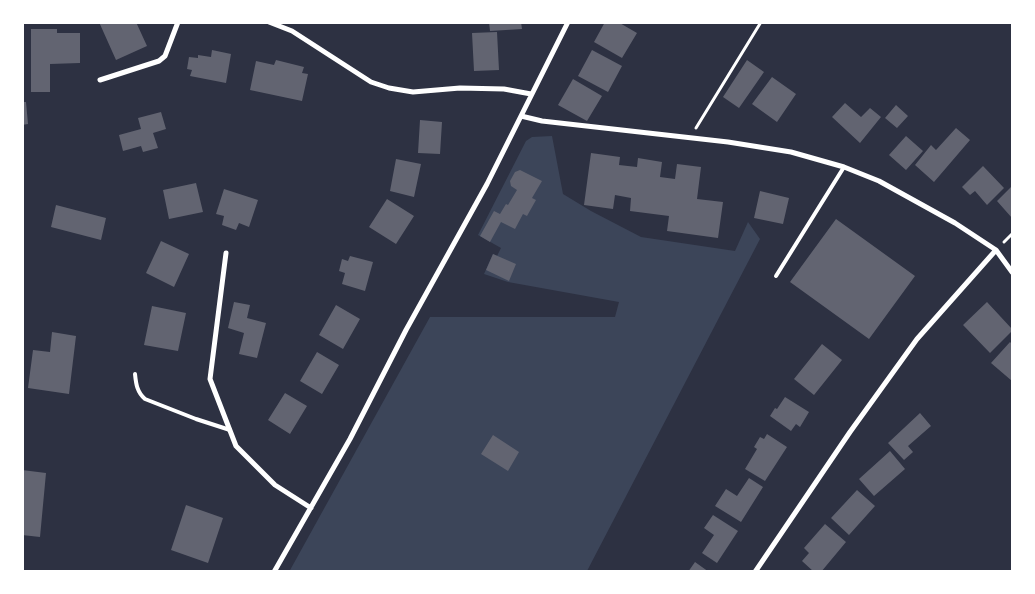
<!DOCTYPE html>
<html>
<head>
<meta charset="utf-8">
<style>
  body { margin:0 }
  #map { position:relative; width:1035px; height:594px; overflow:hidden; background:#2d3142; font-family:"DejaVu Sans",sans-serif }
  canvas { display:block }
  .frame { position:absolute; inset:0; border:24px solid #fff; pointer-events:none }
</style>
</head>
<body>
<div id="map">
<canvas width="1035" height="594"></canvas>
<div class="frame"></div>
</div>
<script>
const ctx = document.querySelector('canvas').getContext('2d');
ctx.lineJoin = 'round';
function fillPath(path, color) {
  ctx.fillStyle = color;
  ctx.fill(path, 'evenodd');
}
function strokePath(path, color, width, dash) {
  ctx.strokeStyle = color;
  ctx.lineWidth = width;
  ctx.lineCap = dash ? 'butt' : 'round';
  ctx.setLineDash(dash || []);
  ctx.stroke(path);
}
fillPath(new Path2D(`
  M552,136L563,194L591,211L641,237L735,251L748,222L760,239L587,571L289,572L430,317H615L619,302L508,282L484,274L493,254L497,256L501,248L478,235L526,141L532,137Z`), '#3c4559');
fillPath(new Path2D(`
  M99,22H136L147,46L116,60Z
  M489,22H521L522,29L490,31Z
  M605,22H618L637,33L622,58L594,42Z
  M31,29H57V33H80V63L50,64V92H31Z
  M497,32L499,70L474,71L472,33Z
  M212,50L231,54L226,83L190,76L192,70L187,69L189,57L198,58V55L211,57Z
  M592,50L622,66L608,92L578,76Z
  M276,60L304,67L302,73L308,74L302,101L250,90L256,61L274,65Z
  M747,60L764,72L739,108L723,97Z
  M772,77L796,94L777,122L752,104Z
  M573,79L602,96L587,121L558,105Z
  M22,102H26L28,124L22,125Z
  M845,103L861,117L870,108L881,117L860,143L832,117Z
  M896,105L908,116L897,128L885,118Z
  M161,112L166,129L153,133L158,148L143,152L141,146L123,151L119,135L141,129L138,118Z
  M420,120L442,122L440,154L418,153Z
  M956,128L970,140L934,182L915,165L931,145L936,150Z
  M906,136L923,151L906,170L889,155Z
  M591,153L620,157L619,165L637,167L638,158L662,162L660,177L675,179L677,164L701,167L697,199L723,202L718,238L667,231L669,216L630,211L631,198L615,195L613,209L584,205Z
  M396,159L421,164L414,197L390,191Z
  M983,166L1004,188L987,205L975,191L970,195L962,187Z
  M520,170L542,181L532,198L536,200L527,216L523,214L515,229L501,222L490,242L480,236L494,211L500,214L506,204L508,205L517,190L511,186L510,181L515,172Z
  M196,183L203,212L169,219L163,190Z
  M1012,186V218L997,201Z
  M224,189L258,200L249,227L239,223L236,230L222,225L224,216L216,214Z
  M760,191L789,198L783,224L754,218Z
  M387,199L414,216L396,244L369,227Z
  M56,205L106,218L101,240L51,227Z
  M836,219L915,276L869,339L790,282Z
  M161,241L189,254L174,287L146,273Z
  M493,254L516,264L509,281L486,270Z
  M350,256L373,262L365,291L342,284L345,273L339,271L342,259L348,261Z
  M234,302L250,305L247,318L266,323L257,358L239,354L244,333L228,328Z
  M987,302L1012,329V331L990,353L963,325Z
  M336,305L360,319L343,349L319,335Z
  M152,306L186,313L178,351L144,345Z
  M52,332L76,336L69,394L28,388L33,350L50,352Z
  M1010,342L1012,344V381L991,363Z
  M822,344L842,360L814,395L794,379Z
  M317,352L339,365L322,394L300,381Z
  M285,393L307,406L290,434L268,420Z
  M785,397L809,412L800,427L796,424L791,431L770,416L775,408L777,409Z
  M920,413L931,426L908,446L913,452L904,460L888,443Z
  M767,434L787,447L765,481L745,469L757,449L754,447L760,437L764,439Z
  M493,435L519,452L508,471L481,454Z
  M890,451L905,469L874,496L859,479Z
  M22,470L46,473L40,537L22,535Z
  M749,478L763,487L741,522L715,506L726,489L737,496Z
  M857,490L875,506L849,535L831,518Z
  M186,505L223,518L208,563L171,550Z
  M713,515L738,531L717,563L702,553L714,535L704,528Z
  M825,524L846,542L821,572H814L802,561L809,553L804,548Z
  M695,562L709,572H688Z`), '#626471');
strokePath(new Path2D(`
  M696,128L761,22
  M1004,242L1012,234`), '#fff', 3);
strokePath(new Path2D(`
  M776,276L844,167
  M135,374C136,384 137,392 145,399L196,419L230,430`), '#fff', 4);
strokePath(new Path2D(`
  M269,22L292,31L371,82L389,88L413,92L460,88L504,89L531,94
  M100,80L159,61L165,56L178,22
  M521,116L542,121L728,142L791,152L844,167L879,181L955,223L996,250L1012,272
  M226,253L210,379L236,446L275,485L311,508
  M274,572L350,439L406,330L487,184L568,22
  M755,572L850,432L917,339L996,250`), '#fff', 5);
</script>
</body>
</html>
